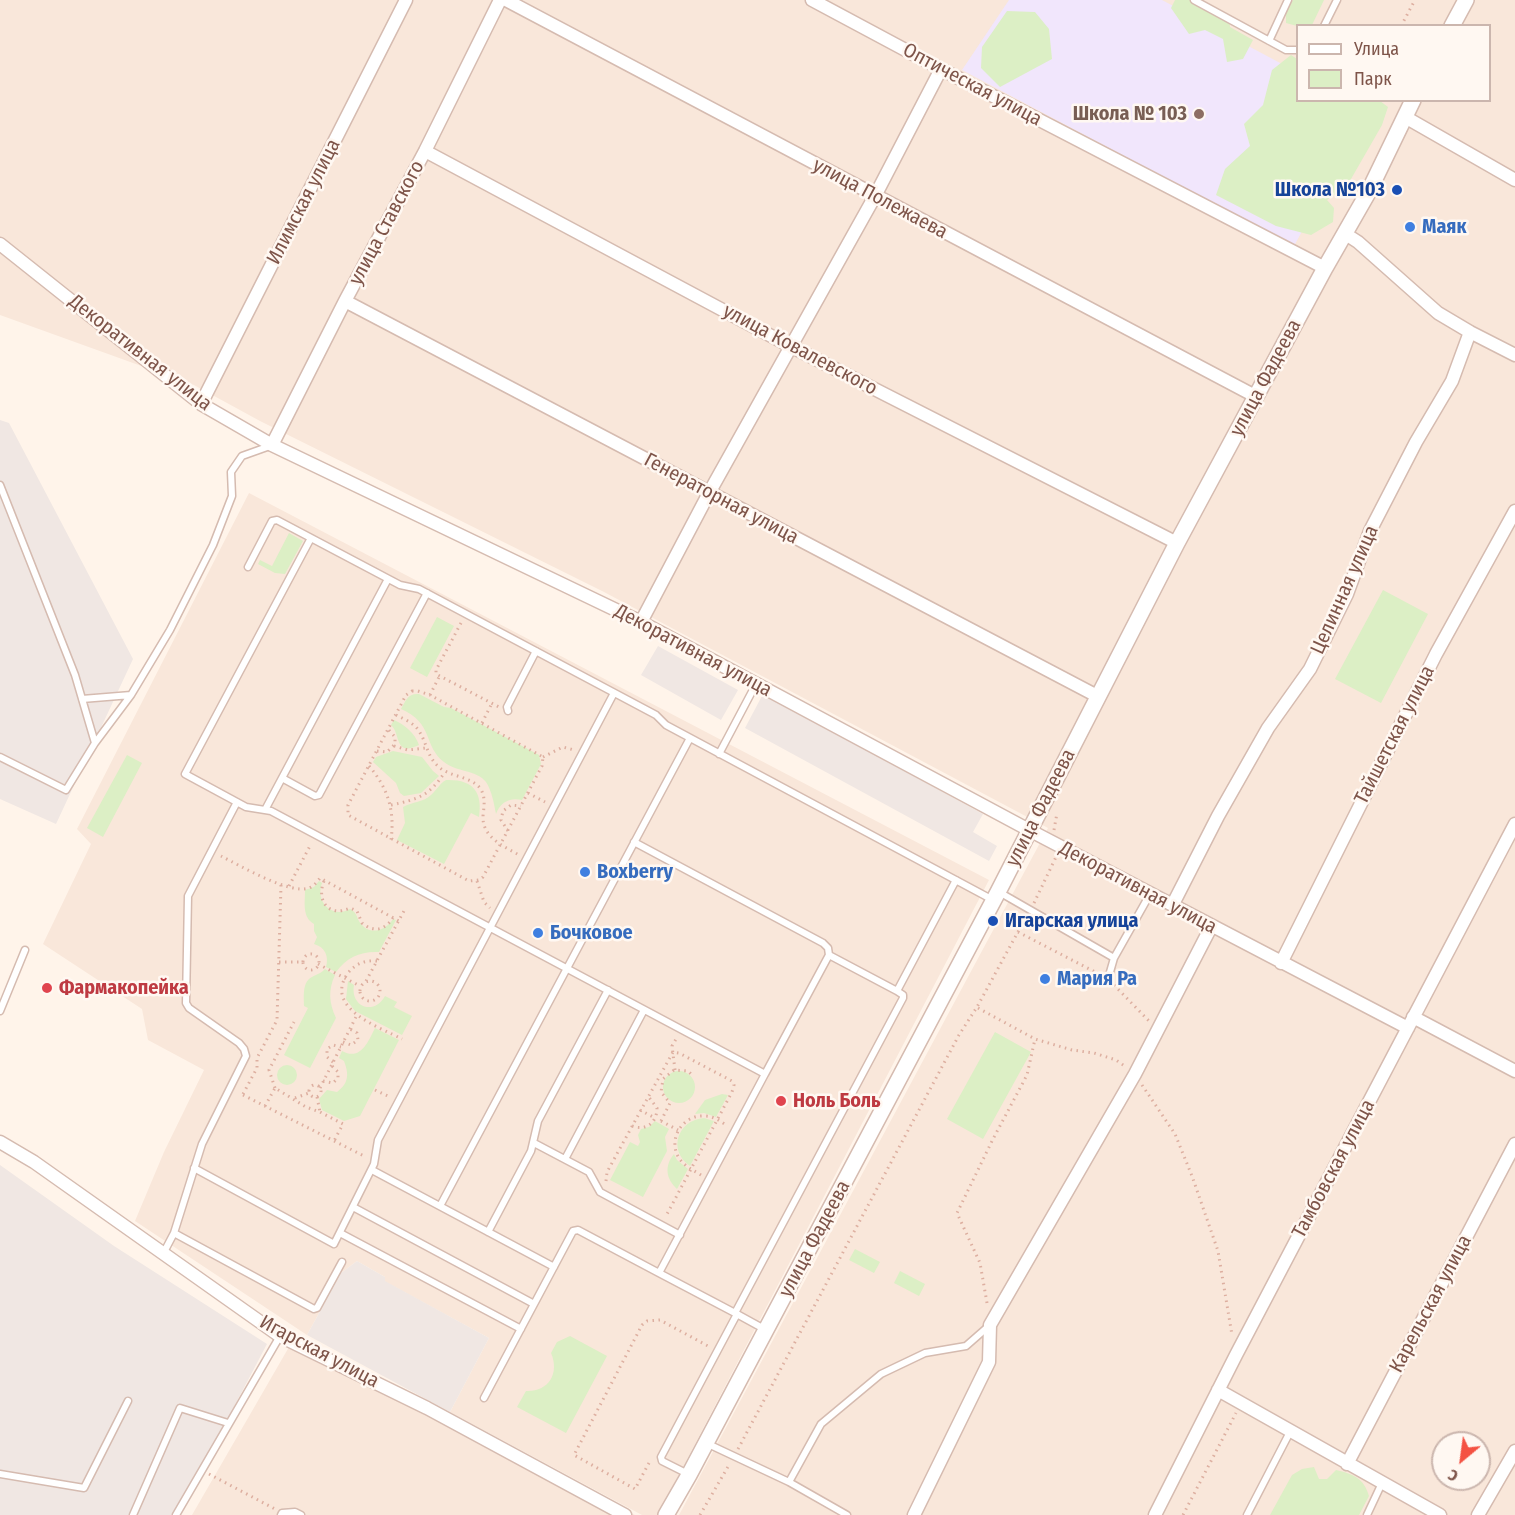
<!DOCTYPE html>
<html>
<head>
<meta charset="utf-8">
<style>
  body { margin:0 }
  #map { position:relative; width:1515px; height:1515px; overflow:hidden; background:#fff4ea; font-family:"Fira Sans Condensed",sans-serif }
  canvas { display:block }
  .legend { position:absolute; left:1296px; top:24px; width:195px; height:78px; box-sizing:border-box; background:#fff8f2; border:2px solid #cbb6ae; margin:0; padding:8px 10px; list-style:none; font-size:18px; color:#7e5449 }
  .legend li { display:flex; align-items:center; gap:12px; height:30px }
  .legend b { width:30px; border:2px solid #cbb6ae }
  .north { position:absolute; left:1431px; top:1431px; width:60px; height:60px; box-sizing:border-box; background:#fff8f2; border:2px solid #cbb6ae; border-radius:50%; rotate:209deg; font-size:16px; font-weight:700; line-height:24px; text-align:center; color:#7e5449 }
  .north::after { content:''; display:block; margin:auto; width:21px; height:27px; background:#f45243; clip-path:polygon(50% 0,100% 100%,50% 72%,0 100%) }
</style>
</head>
<body>
<div id="map">
<canvas width="1515" height="1515"></canvas>
<ul class="legend">
<li><b style="height:8px;background:#fff"></b>Улица</li>
<li><b style="height:16px;background:#dcefc5"></b>Парк</li>
</ul>
<div class="north">С</div>
</div>
<script>
const ctx = document.querySelector('canvas').getContext('2d');
ctx.lineJoin = 'round';
function fillPath(path, color) {
  ctx.fillStyle = color;
  ctx.fill(path, 'evenodd');
}
function strokePath(path, color, width, dash) {
  ctx.strokeStyle = color;
  ctx.lineWidth = width;
  ctx.lineCap = dash ? 'butt' : 'round';
  ctx.setLineDash(dash || []);
  ctx.stroke(path);
}
function drawText(font, color, halo, rows, align = 'center') {
  ctx.font = font + ' "Fira Sans Condensed",sans-serif';
  ctx.lineWidth = 5;
  ctx.setLineDash([]);
  ctx.textBaseline = 'middle';
  ctx.strokeStyle = halo;
  ctx.fillStyle = color;
  for (const [text, x, y, turn = 0] of rows) {
    ctx.save();
    ctx.translate(x, y);
    ctx.rotate((+turn || 0) * Math.PI / 180);
    ctx.textAlign = isNaN(turn) ? turn : align;
    if (halo) ctx.strokeText(text, 0, 0);
    ctx.fillText(text, 0, 0);
    ctx.restore();
  }
}
fillPath(new Path2D(`
  M0,0H1515V1515H679L1048,828L604,592L260,421L194,385L0,315ZM1298,26H1490V100H1298ZM1443,1443H1479V1479H1443Z
  M249,493L989,880L658,1515H642L450,1412L489,1338L384,1281L385,1277L357,1261L341,1273L307,1335L135,1221L164,1152L204,1070L148,1040L142,1009L43,944L91,844L77,829Z
  M289,1347L635,1515H192Z`), '#f9e7da');
fillPath(new Path2D(`
  M0,420L9,423L133,659L56,824L0,799Z
  M658,646L738,690L721,720L641,675Z
  M763,694L983,814L973,832L997,846L989,861L745,728Z
  M0,1165L114,1246L267,1344L177,1515H0Z
  M357,1261L385,1277V1281L489,1338L450,1412L307,1335L341,1273Z`), '#f0e7e3');
fillPath(new Path2D(`
  M1009,0H1162L1297,72L1298,100L1359,127L1294,246L962,70Z`), '#f1e6fc');
fillPath(new Path2D(`
  M1175,0H1199L1229,18L1230,27L1253,40L1243,59L1227,62L1223,39L1205,30L1189,34L1171,8Z
  M1293,0H1324L1312,25L1297,26L1286,23V13Z
  M1007,11L1035,12L1049,29L1052,59L1000,87L981,68L982,47Z
  M1291,55L1297,59L1298,100L1380,101L1388,107L1382,125L1347,186L1327,200L1334,208L1333,222L1311,235L1276,226L1216,195L1225,169L1250,146L1244,124L1263,105L1272,70Z
  M289,533L303,541L285,574L275,573L258,564L260,560L272,566Z
  M1383,590L1428,614L1381,703L1335,679Z
  M437,617L454,626L427,677L410,668Z
  M419,694L444,707L451,708L539,755L541,764L522,800C510,797 500,802 496,814C494,804 492,791 486,782C477,770 456,772 444,762C423,746 434,723 401,709C406,700 408,693 419,694Z
  M394,720C405,725 415,733 419,745C394,757 401,734 391,725Z
  M393,751L422,757L433,771L439,776L421,793L404,796L400,793L396,783L373,762L376,757Z
  M127,755L142,763L103,837L87,828Z
  M446,780C473,779 483,792 479,817L471,813L444,864L397,840L405,823L403,807C412,802 424,802 431,795C437,790 439,784 446,780Z
  M319,881L322,883C315,902 332,919 350,909C358,913 356,918 361,924C371,936 386,930 393,919L396,920L379,952C361,951 347,957 336,972L326,967C329,956 325,947 314,944L317,937L314,931V924C302,917 305,903 305,890L314,887Z
  M325,969L335,975C328,990 329,1003 336,1018L310,1068L284,1055L308,1008L304,1006C304,996 302,982 312,977C317,974 320,974 325,969Z
  M348,981L354,985C350,1007 374,1016 385,996L397,1002L394,1007L412,1016L402,1035L355,1011L346,999Z
  M375,1028L399,1040L360,1116L344,1121L322,1110L319,1099L327,1090L337,1092C349,1083 349,1074 344,1061L339,1058L342,1051C361,1061 368,1042 375,1028Z
  M995,1032L1031,1052L983,1139L947,1119Z
  M277 1075a10 10 0 1 1 20 0a10 10 0 1 1-20 0Z
  M663 1087a16 16 0 1 1 32 0a16 16 0 1 1-32 0Z
  M722,1094L728,1095L716,1117L704,1113L695,1114L705,1100Z
  M704,1118L714,1121L690,1166C667,1150 678,1120 704,1118Z
  M655,1121L669,1129L665,1137L667,1151L643,1197L610,1180L630,1142L638,1146L640,1142L638,1135L641,1129L649,1127Z
  M674,1154L677,1160L688,1169L677,1189C666,1179 664,1166 674,1154Z
  M855,1249L880,1262L874,1273L849,1260Z
  M900,1271L925,1284L919,1296L894,1283Z
  M570,1336L607,1356L566,1433L517,1407L526,1391C548,1392 560,1374 551,1353L557,1342Z
  M1314,1467L1319,1479H1327L1336,1470C1353,1474 1364,1478 1369,1496L1359,1515H1270L1292,1475L1302,1469Z`), '#dcefc5');
const service = new Path2D(`
  M1194,0L1286,50H1298
  M1324,26L1337,0
  M1269,41L1288,0
  M0,485L75,675L95,743
  M311,538L185,774L246,807L271,811L765,1074L829,955L897,991L956,880
  M248,567L272,521L277,520L400,585L419,589L656,715L666,725L993,900
  M131,695L170,630L213,545L232,496L231,472L242,456L270,446
  M508,711L507,707L536,651
  M719,754L756,684
  M0,757L66,790L95,743L131,695L82,699
  M282,778L315,796L319,795L427,593
  M266,808L388,579
  M634,842L823,943L828,948L829,955
  M999,892L1114,958
  M1108,979L1114,958L1150,894
  M0,1011L25,950
  M765,1074L659,1273L735,1313L903,998V995L897,991
  M534,1143L589,1172L600,1192L680,1235
  M565,1159L644,1010
  M194,1168L334,1244L374,1164L378,1140L614,693
  M372,1170L554,1267
  M440,1206L690,738
  M353,1207L534,1304
  M488,1232L531,1151L538,1121L608,990
  M174,1233L314,1309L317,1308L342,1262
  M340,1233L521,1329
  M163,1254L174,1233L202,1144L246,1056L244,1049L239,1043L189,1008L186,1003L188,896L237,802
  M735,1313L766,1330
  M484,1398L573,1231L578,1230L659,1273
  M706,1443L789,1482L821,1424L881,1374L925,1353L966,1346L990,1325
  M0,1474L84,1488L128,1401
  M688,1474L662,1461L661,1457L737,1314
  M789,1482L847,1515
  M133,1515L180,1408L228,1423
  M176,1515L280,1336
  M281,1515L282,1513L295,1512L301,1515
  M1247,1515L1290,1432
  M1367,1515L1382,1483`);
const minor = new Path2D(`
  M506,0L1255,396
  M812,0L941,69L1325,268
  M1405,117L1515,180
  M425,151L790,346L1177,543
  M1344,233L1358,242L1438,313L1470,332L1515,355
  M0,244L201,404L272,445L641,622L1029,830L1408,1028
  M345,301L1099,697
  M201,404L406,0
  M272,445L345,301L425,151L500,0
  M641,622L709,493L875,196L941,69
  M1173,904L1218,816L1268,728L1310,669L1347,594L1370,531L1416,442L1452,381L1470,332
  M1281,963L1436,654L1515,511
  M1413,1017L1515,1071
  M0,1142L34,1162L280,1336L427,1408L625,1515
  M1218,1390L1440,1515
  M1347,1464L1515,1144
  M914,1515L989,1362L990,1325L1135,1074L1211,927
  M1155,1515L1236,1355L1515,824
  M1478,1515L1515,1451`);
const tertiary = new Path2D(`
  M1452,26L1466,0
  M666,1515L689,1475L998,892L1177,543L1325,268L1369,191L1413,100`);
strokePath(service, '#d5bbb0', 9);
strokePath(minor, '#d5bbb0', 15);
strokePath(tertiary, '#d5bbb0', 18);
strokePath(new Path2D(`
  M1401,26L1415,0
  M461,623L436,670V674L499,707
  M412,691H418L430,695L543,757L542,766L483,877L479,880L469,881L348,815V805L406,695Z
  M430,695L439,677
  M396,715C404,719 414,723 419,731C427,743 427,757 439,767C450,777 470,776 480,788C486,797 484,806 483,816C482,837 503,846 519,855
  M482,723L491,705
  M394,746L408,750L426,748
  M377,751L387,752L395,744V737L388,729
  M543,757L563,747L574,750
  M369,766C388,788 395,811 391,840
  M528,793L545,802
  M391,805C419,799 429,796 445,772
  M1054,830L1057,813
  M508,831L501,820L503,811L511,805L521,806
  M221,856C239,865 290,895 309,888C314,886 317,882 320,878L399,921
  M324,881C316,901 329,918 350,908L357,911L362,923C374,933 385,930 393,918
  M477,881L484,902L490,908
  M289,886L311,844
  M1034,903L1056,857
  M1018,932L1099,974
  M303 962a8 8 0 1 1 16 0a8 8 0 1 1-16 0Z
  M377,961C366,960 356,963 348,973C323,1008 379,1027 402,1039
  M279,962H303
  M318,964L360,986
  M360 991a10 10 0 1 1 20 0a10 10 0 1 1-20 0Z
  M366,981L405,909
  M1114,985L1149,1021
  M978,1008L1035,1039L1072,1050L1094,1053L1116,1060L1126,1067
  M343,1042L351,1045L358,1040L357,1033L350,1029
  M333,1062L327,1057V1049L333,1045L341,1047
  M675,1070L672,1046L676,1039
  M323,1081L333,1083L338,1078V1072L331,1065
  M309 1091a6 6 0 1 1 12 0a6 6 0 1 1-12 0Z
  M1142,1085L1175,1134L1192,1176L1218,1251L1232,1335
  M275,1088L269,1070L294,1022
  M320,1088L357,1015
  M375,1090L390,1097
  M243,1094L257,1068V1058L277,1020L281,885
  M243,1095L366,1157
  M317,1097L320,1112
  M295,1098L309,1093
  M265,1106L275,1088L306,1107L320,1112L343,1124L334,1141
  M640,1110L655,1118
  M661,1121L670,1103L661,1092L663,1079L674,1070L688,1071L693,1076
  M661,1121L678,1130
  M632,1126C646,1131 657,1123 657,1108L648,1096
  M701,1175C693,1170 684,1166 679,1158C667,1139 683,1114 705,1116C713,1116 720,1121 726,1125
  M606,1181L607,1172L673,1052L679,1053L732,1081L734,1085L732,1092L666,1216
  M987,1303L980,1263L957,1213L993,1139L1027,1075L1035,1039
  M738,1449L959,1035L977,1007L1025,919
  M649,1463L635,1489L574,1455L642,1325L647,1321L660,1320L708,1346
  M209,1474L275,1509
  M700,1515L729,1465
  M1183,1515L1236,1413`), '#ddafa0', 3, [1.5, 4.5]);
strokePath(service, '#fff', 6);
strokePath(minor, '#fff', 12);
strokePath(tertiary, '#fff', 15);
for (const [x, y, r, color] of [
  [1199,114,6,"#8d6e63"],
  [1397,190,6,"#1a4fb4"],
  [1410,227,6,"#3f7fe0"],
  [585,872,6,"#3f7fe0"],
  [993,921,6,"#1a4fb4"],
  [538,933,6,"#3f7fe0"],
  [1045,979,6,"#3f7fe0"],
  [47,988,6,"#e0444e"],
  [781,1101,6,"#e0444e"]
]) {
  const dot = new Path2D();
  dot.arc(x, y, r, 0, 2 * Math.PI);
  ctx.fillStyle = color;
  ctx.fill(dot);
  strokePath(dot, '#fff8f2', 2);
}
drawText('20px', '#7e5449', '#fff8f2', [
  ["Оптическая улица",972,85,28],
  ["улица Полежаева",880,199,28],
  ["Илимская улица",304,202,-63],
  ["улица Ставского",387,223,-62],
  ["улица Ковалевского",800,350,28],
  ["Декоративная улица",140,353,38],
  ["улица Фадеева",1266,378,-62],
  ["Генераторная улица",721,499,28],
  ["Целинная улица",1345,590,-66],
  ["Декоративная улица",693,651,28],
  ["Тайшетская улица",1395,735,-63],
  ["улица Фадеева",1041,808,-63],
  ["Декоративная улица",1138,888,28],
  ["Тамбовская улица",1334,1169,-62],
  ["улица Фадеева",815,1239,-62],
  ["Карельская улица",1431,1304,-62],
  ["Игарская улица",319,1352,28]
]);
drawText('bold 20px', '#785e54', '#fff8f2', [
  ["Школа № 103",1187,114]
], 'right');
drawText('bold 20px', '#164399', '#fff8f2', [
  ["Школа №103",1385,190],
  ["Игарская улица",1005,921,"left"]
], 'right');
drawText('bold 20px', '#366cbe', '#fff8f2', [
  ["Маяк",1422,227],
  ["Boxberry",597,872],
  ["Бочковое",550,933],
  ["Мария Ра",1057,979]
], 'left');
drawText('bold 20px', '#be3a42', '#fff8f2', [
  ["Фармакопейка",59,988],
  ["Ноль Боль",793,1101]
], 'left');
</script>
</body>
</html>
